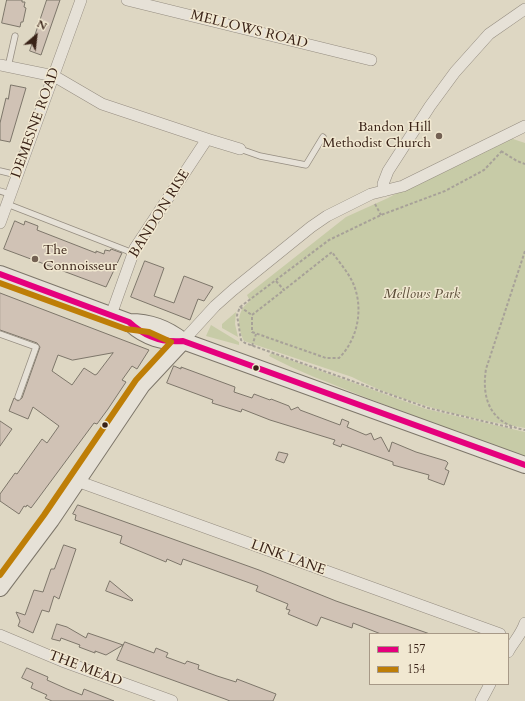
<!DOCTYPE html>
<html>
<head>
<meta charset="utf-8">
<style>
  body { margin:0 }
  #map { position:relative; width:525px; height:701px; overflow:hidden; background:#ded7c3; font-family:Cardo,serif }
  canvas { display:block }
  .legend { position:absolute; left:369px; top:633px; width:140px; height:52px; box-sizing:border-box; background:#f1e8d1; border:1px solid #a79987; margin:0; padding:5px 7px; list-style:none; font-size:12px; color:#392217 }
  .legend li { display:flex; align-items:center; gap:8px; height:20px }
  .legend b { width:20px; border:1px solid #a79987 }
  .north { position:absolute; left:16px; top:16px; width:40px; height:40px; -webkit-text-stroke:3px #f1e8d1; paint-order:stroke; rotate:28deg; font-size:11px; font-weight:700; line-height:16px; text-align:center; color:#392217 }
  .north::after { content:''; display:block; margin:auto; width:14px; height:18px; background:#392217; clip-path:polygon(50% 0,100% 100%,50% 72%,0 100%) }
</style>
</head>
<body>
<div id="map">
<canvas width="525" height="701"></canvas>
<ul class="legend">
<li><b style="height:5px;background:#e5007d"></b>157</li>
<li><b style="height:5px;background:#be7e07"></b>154</li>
</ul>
<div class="north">N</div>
</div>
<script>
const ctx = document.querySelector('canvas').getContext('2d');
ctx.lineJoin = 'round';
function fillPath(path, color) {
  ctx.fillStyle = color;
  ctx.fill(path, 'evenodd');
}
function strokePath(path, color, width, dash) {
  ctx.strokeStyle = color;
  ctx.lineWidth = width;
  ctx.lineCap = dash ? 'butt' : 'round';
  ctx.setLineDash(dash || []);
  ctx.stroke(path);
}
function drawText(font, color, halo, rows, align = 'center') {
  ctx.font = font + ' Cardo,serif';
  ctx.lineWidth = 3;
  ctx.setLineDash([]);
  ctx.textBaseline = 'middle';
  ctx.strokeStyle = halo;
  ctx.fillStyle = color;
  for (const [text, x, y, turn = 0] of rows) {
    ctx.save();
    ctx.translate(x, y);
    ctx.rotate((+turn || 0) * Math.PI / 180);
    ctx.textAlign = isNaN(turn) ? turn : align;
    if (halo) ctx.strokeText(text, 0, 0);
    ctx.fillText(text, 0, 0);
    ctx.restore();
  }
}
fillPath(new Path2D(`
  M504,136L525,143V428C466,418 406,404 352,377L244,341C237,326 236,311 250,301L247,295L346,217L388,198Z
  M236,312L235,324L238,337L222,328V324Z
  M211,325L239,342V345L206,336Z
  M271,353L426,409L525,432V456C470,437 416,417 362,396C330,383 299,372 269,356Z`), '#c7cba7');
const building = new Path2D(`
  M7,0H22V2H25L24,7L26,8L23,22H21L20,27L2,23Z
  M47,0H60L41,55L30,51Z
  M11,85L26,88L10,142L0,140V123L6,98L8,99Z
  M15,221L24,225L25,221L38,226L37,230L96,253V251L104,254L105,250L110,251L111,249L122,253L106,287L4,249Z
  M145,261L164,268L154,296L174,303L184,276L213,287L204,301L198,299L190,320L131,297Z
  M0,293L149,350L137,369L132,366L122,380L126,382L108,409L97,424L94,423L37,500L31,508L27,505L26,507L24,506L19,514L0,501V494L15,473L17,474L42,439L47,443L59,426L33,407L28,419L9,411L14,398L18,401L22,398L40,347L37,343L0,330ZM113,353L97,374L95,375L84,368L72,385L52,371L58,355L72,360Z
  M174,366L181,369V367L235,387L234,392L252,398L254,394L270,400L271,399L289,406L291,410L298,407L300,410L340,425L342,419L349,422L347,427L366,435L371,433L374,440L381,437L389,452L392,442L416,452L446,461L448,463L445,469L449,471L444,485L428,479L429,475L393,465V462L342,444L341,447L333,444L335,440L270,420L242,409L241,412L212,403L213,400L167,383Z
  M0,421L12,429L0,446Z
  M279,452L288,454L284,463L276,460Z
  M78,505L259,570L336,601L430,634H381L353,623L352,628L321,617L317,626L288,614L290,610L286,609L288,604L256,591L258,586L183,559L181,565L167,559L166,562L120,543L122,536L75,520L76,515L73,514Z
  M64,545L76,549L59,599L54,596L49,612L42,610L33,633L20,627L18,626L20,621L16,612L25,615L34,590L43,592L51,569H54Z
  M110,581L133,600L132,601L106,591Z
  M57,624L67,627L86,638L88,633L123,645L106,655L95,651V653L79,647L80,645L61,638L60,641L52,639Z
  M125,642L154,653L156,648L168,653L166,657L185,664L187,661L199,665L198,669L217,676L236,682L237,679L276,694L273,701H230L225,699L117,660Z
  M27,668L48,677L47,680L67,689L82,695L84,689L114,701H52L45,698L47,695L31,688L33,683L22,678Z`);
fillPath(building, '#d0c2b5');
strokePath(building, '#7d766a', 1);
const lane = new Path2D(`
  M8,67L15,36
  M240,149L260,156L306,165L323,137
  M0,171L17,175
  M0,191L10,194
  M7,204L133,253
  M0,334L36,347L18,397`);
const street = new Path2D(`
  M127,0L371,60
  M0,65L54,76L102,104L207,139L135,248L111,315
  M207,139L240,149
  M384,191L383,184L388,171L430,106L455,72L489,34L525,9
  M0,223L81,0
  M183,341L215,306L233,290L311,227L327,216L371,194L403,186L525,126
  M77,481L500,634
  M0,635L62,661L172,701
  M508,652C514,641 521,635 525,623
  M481,701L490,684`);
const secondary = new Path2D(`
  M0,274L129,322C150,322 166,328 183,341L525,465
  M131,324C145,337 164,343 183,341
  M0,588L51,520L142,385L183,341`);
strokePath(lane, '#958d81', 7);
strokePath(street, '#958d81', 12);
strokePath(secondary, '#7d766a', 18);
strokePath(new Path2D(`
  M501,151L517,161L525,164
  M502,151L484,170L473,176L445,191L381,215L329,240L240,307L237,315L241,340L245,343L428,408L512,428
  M375,204L381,215
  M525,251L486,369C481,401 492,424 525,430
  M276,281L284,290L332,252C339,262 348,272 353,283C364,308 358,339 339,358H326L252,332V315L284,290
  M240,307L252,315
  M252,346L256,334`), '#a7a198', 2, [3, 2]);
strokePath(lane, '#e6e1d7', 5.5);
strokePath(street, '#e6e1d7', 11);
strokePath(secondary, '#e6e1d7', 16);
strokePath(new Path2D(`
  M0,274L129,322C144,336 162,343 183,341L525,465`), '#e5007d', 6);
strokePath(new Path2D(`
  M0,283L126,329L149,332L171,342L136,380L44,515L0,575`), '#be7e07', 6);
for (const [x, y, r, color] of [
  [439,136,4,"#736153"],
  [35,259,4,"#736153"],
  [256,368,3.5,"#392217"],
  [105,425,3.5,"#392217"]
]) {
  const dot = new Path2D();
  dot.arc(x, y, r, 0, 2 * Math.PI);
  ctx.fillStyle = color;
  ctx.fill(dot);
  strokePath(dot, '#f1e8d1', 1.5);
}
drawText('14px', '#392217', '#f1e8d1', [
  ["MELLOWS ROAD",249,30,14],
  ["DEMESNE ROAD",36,123,-70],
  ["BANDON RISE",160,214,-58],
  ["LINK LANE",288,558,20],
  ["THE MEAD",85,669,21]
]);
drawText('14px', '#392217', '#f1e8d1', [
  ["Bandon Hill",431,128],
  ["Methodist Church",431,144],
  ["The",43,251,"left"],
  ["Connoisseur",43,267,"left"]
], 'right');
drawText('italic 14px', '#584a35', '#f1e8d1', [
  ["Mellows Park",422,295]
]);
</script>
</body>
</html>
